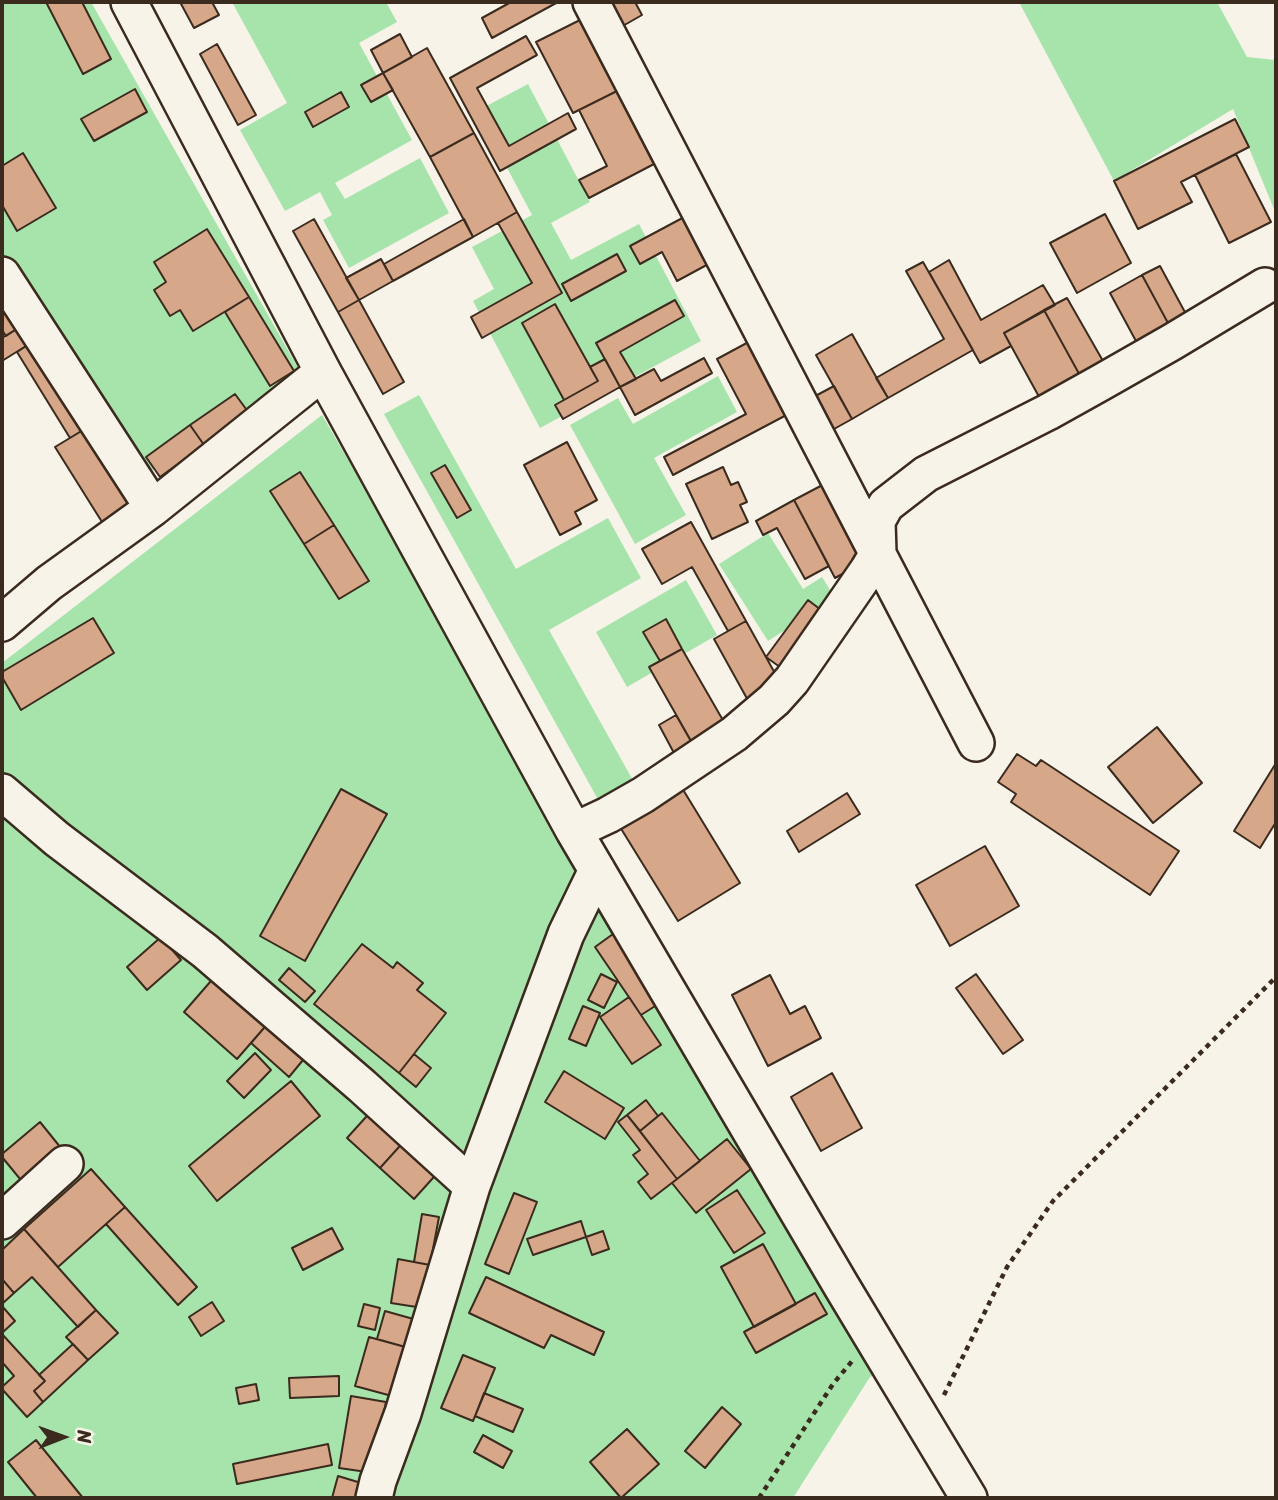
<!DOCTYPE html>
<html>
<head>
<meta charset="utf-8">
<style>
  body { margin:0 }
  #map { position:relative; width:1278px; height:1500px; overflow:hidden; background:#f7f3e8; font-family:Sriracha,sans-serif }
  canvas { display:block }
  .frame { position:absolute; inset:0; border:4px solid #3b2a1e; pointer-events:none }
  .north { position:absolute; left:28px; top:1402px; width:70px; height:70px; -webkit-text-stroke:5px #f7f3e8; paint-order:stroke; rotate:89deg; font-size:19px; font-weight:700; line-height:28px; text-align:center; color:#3b2a1e }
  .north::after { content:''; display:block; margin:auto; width:24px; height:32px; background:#3b2a1e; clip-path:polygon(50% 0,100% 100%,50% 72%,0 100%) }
</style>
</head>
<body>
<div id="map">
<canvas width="1278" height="1500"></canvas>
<div class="frame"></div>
<div class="north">N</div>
</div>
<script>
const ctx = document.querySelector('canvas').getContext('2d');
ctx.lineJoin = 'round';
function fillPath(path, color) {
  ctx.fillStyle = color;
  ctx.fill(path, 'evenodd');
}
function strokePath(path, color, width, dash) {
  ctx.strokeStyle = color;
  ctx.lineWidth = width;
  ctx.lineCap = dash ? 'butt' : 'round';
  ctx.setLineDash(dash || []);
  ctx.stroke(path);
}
fillPath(new Path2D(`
  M2,2H91L306,382L126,485L2,265Z
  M232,2H386L397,22L359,43L412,140L335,183L345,199L420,158L449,213L349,268L323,220L332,215L320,192L285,211L240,130L287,103Z
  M1019,2H1217L1247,57L1276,60V214L1233,109L1114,181Z
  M528,84L590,202L551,223L571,260L639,224L701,341L540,428L473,301L494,289L472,247L532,215L477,111Z
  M718,376L737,412L654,458L686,515L635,544L570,425L618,398L633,424Z
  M419,395L516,569L608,518L641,578L549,630L640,793L605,812L384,414Z
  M322,415L881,1372L870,1377L793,1498H2V663Z
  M768,533L803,589L822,577L835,598L768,641L719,564Z
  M686,580L717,635L627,687L596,632Z`), '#a6e4ab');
const building = new Path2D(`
  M46,2H82L111,59L83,74Z
  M180,2H212L219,15L194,28Z
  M511,2H558L492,38L482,18Z
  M606,2H635L642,15L621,27Z
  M580,20L617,91L573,113L536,42Z
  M400,34L412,57L383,73L371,50Z
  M526,36L537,55L477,88L509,146L568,113L576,129L500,171L450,78Z
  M217,44L256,115L238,125L200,54Z
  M427,48L474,133L430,157L383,73Z
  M383,73L393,90L371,102L361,85Z
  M135,89L147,112L94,141L81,119Z
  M617,91L654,164L589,198L579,180L607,166L579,110Z
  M341,92L349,107L313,127L305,112Z
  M1235,119L1249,147L1181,182L1192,202L1138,229L1114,181Z
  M474,133L517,212L473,237L430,157Z
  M23,153L56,208L17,231L2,205V166Z
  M1236,154L1271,222L1229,243L1195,175Z
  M517,212L562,293L482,338L471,317L532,283L498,223Z
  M1105,214L1131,263L1077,293L1050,243Z
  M688,215L714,261L677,281L662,252L640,264L630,246Z
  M314,219L359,300L338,312L293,231Z
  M464,219L473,237L393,281L384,264Z
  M207,229L249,297L193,331L180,310L170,316L154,290L166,282L154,262Z
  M617,254L626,271L571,301L562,284Z
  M381,259L393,281L359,300L346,278Z
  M949,260L981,320L1043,285L1055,305L1004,333L1011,346L980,363L929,272Z
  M923,262L973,350L888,398L876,378L944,339L906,271Z
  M1160,266L1193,327L1175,336L1142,275Z
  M1142,275L1175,336L1143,354L1110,293Z
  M249,297L294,371L270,386L225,312Z
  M1067,298L1107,368L1083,381L1044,310Z
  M2,300L23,325L6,336L2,330Z
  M359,300L404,382L383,394L338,312Z
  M675,300L684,316L620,352L636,379L620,387L596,343Z
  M555,304L598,381L564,400L522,323Z
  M1044,310L1083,381L1043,404L1004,333Z
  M23,325L34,341L2,361V338Z
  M852,334L888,398L852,419L816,355Z
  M756,338L794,411L673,475L664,457L746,414L717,359Z
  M34,341L88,427L70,438L17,352Z
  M704,358L712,373L635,415L620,387L654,369L661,381Z
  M605,359L620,387L563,419L555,405L598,381L590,367Z
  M834,386L852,419L825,434L806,401Z
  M235,394L249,413L204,445L190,425Z
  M190,425L204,445L160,477L146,457Z
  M88,427L135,502L102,522L55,447Z
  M567,442L597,500L575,512L581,524L560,535L524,465Z
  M445,465L471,510L457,518L431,473Z
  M723,467L731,485L738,482L747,502L740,505L748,522L712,539L686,484Z
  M300,472L334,525L304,544L270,491Z
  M830,481L872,558L835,578L794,500Z
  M794,500L829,566L805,579L777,528L763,535L756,521Z
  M691,522L746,621L728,631L692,567L662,584L642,549Z
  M334,525L369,581L339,599L304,544Z
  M808,600L825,613L784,670L766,657Z
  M93,618L114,653L21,710L2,677V672Z
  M666,619L682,649L660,661L643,632Z
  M746,621L782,686L750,704L714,639Z
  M682,649L728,729L695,748L649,667Z
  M676,715L692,743L674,753L659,725Z
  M1157,727L1202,783L1153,823L1108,767Z
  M1017,754L1036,766L1041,760L1179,851L1150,895L1011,802L1016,794L998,782Z
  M1276,763V822L1260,848L1234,831Z
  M682,788L740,883L678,921L620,827Z
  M341,789L387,814L305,961L260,936Z
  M847,793L860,814L799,852L787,831Z
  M985,846L1019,906L950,946L916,885Z
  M613,934L660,1003L641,1015L595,947Z
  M161,937L181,960L147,990L127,967Z
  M362,944L393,968L397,962L423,983L417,990L446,1013L399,1073L314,1004Z
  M289,968L315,991L305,1002L279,980Z
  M217,974L270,1021L237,1059L184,1012Z
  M601,974L617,982L604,1008L588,1000Z
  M976,974L1023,1040L1003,1054L956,988Z
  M770,975L790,1014L805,1006L821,1038L768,1066L732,995Z
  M629,997L661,1045L632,1064L600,1017Z
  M583,1006L600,1013L586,1046L569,1039Z
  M270,1021L308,1054L289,1077L251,1043Z
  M255,1053L271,1070L244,1098L227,1081Z
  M414,1054L431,1068L416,1087L399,1073Z
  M564,1071L624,1108L605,1139L545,1102Z
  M832,1073L862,1128L821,1151L791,1097Z
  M291,1081L320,1116L217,1201L189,1166Z
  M646,1100L658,1116L640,1131L627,1115Z
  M375,1107L408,1137L380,1168L347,1138Z
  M662,1113L700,1161L677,1179L640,1131Z
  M627,1115L677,1179L651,1199L638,1182L648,1174L633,1155L640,1150L618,1122Z
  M40,1122L65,1153L25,1185L2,1157V1154Z
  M408,1137L442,1168L414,1199L380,1168Z
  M727,1139L751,1169L696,1213L672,1183Z
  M91,1169L125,1207L58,1267L24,1229Z
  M737,1190L765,1233L734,1253L706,1210Z
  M514,1193L537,1202L509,1274L485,1264Z
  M125,1207L197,1287L178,1305L106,1224Z
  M422,1214L439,1217L430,1265L414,1262Z
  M581,1221L586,1237L533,1255L527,1239Z
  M332,1228L343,1249L303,1270L292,1248Z
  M24,1229L96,1310L78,1327L32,1277L14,1293L2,1279V1250Z
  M603,1231L609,1249L592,1255L586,1237Z
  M763,1244L796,1304L754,1327L721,1267Z
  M398,1259L430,1265L423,1308L391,1303Z
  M486,1277L604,1332L594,1355L551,1335L544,1348L469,1313Z
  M2,1279L14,1293L2,1304Z
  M815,1293L827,1314L756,1353L744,1332Z
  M212,1302L224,1321L201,1336L189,1317Z
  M364,1304L380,1308L375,1330L358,1326Z
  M2,1306L15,1321L2,1333Z
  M96,1310L118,1333L88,1360L66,1337Z
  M385,1311L424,1322L416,1350L377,1339Z
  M2,1334L45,1381L34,1391L43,1402L27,1417L2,1389V1387L14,1376L2,1362Z
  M369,1337L416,1350L403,1399L355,1386Z
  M73,1344L88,1360L43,1402L34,1391L45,1381L39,1375Z
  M463,1355L495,1368L473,1421L441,1408Z
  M339,1376V1396L290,1398L289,1378Z
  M256,1384L259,1400L239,1404L236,1388Z
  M484,1393L523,1409L513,1432L475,1416Z
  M351,1396L386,1402L374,1473L339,1468Z
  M722,1407L741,1424L705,1468L685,1451Z
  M627,1429L659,1464L621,1498L590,1462Z
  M483,1435L512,1451L503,1468L474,1452Z
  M36,1440L83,1498H37L8,1462Z
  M328,1444L332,1465L237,1484L233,1464Z
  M338,1476L371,1486L368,1498H332Z`);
fillPath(building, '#d7a789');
strokePath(building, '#3b2a1e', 2);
const minor = new Path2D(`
  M129,2L323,372L574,831L842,1287L969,1498
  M591,2L976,743
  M2,275L153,508
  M2,623L49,583L153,508L323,372
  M2,792L57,839L205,951L362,1086L472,1186L403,1413L378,1481L374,1498
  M574,831L608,815L643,795L734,734L774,700L792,680L868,570L878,553L877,521L886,505L926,474L1048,412L1100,383L1172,342L1265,286
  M472,1186L566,934L597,870
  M2,1221L65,1164`);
strokePath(minor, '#3b2a1e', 40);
strokePath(new Path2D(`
  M944,1395L1007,1267L1053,1201L1276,977
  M759,1498L833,1384L853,1360`), '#3b2a1e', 4.5, [5, 5]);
strokePath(minor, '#f7f3e8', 35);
</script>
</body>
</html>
